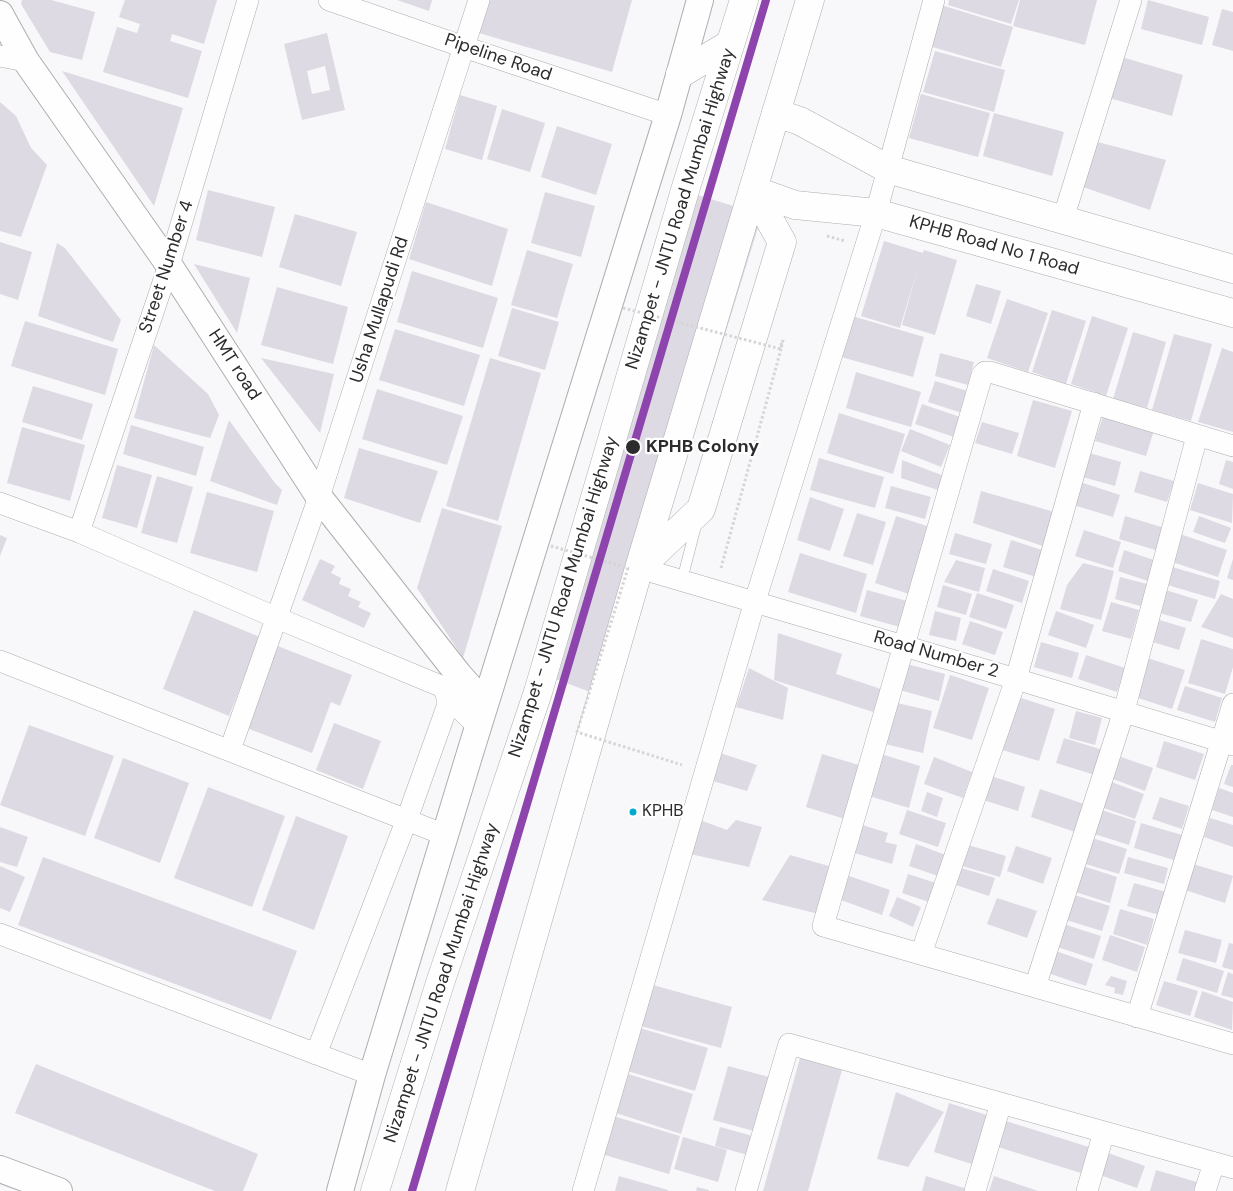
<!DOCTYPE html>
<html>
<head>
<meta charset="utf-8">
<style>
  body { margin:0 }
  canvas { display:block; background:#f8f7f9 }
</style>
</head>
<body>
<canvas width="1233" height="1191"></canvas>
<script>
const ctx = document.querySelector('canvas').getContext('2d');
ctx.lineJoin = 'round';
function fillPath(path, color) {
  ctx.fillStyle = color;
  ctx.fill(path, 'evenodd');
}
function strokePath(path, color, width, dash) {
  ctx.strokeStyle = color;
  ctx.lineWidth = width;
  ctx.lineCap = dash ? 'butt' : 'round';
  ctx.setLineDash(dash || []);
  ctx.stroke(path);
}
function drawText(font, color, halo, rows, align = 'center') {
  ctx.font = font + ' "DM Sans",sans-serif';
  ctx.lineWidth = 4.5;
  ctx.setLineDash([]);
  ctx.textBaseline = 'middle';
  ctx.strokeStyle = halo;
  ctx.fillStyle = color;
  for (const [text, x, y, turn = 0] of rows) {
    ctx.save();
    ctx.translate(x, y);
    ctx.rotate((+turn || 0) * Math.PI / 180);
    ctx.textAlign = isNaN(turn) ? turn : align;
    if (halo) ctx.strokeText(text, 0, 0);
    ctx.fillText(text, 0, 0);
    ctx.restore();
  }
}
fillPath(new Path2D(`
  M22,0H51L95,12L82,60L50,52L21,4Z
  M125,0H217L204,44L172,34L170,41L202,51L188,98L103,72L117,27L137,33L140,24L119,17Z
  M397,0H432L429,11Z
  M488,0H632L612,72L479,33Z
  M949,0H1019L1011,24L948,5Z
  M1020,0H1097L1085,45L1013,26Z
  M1148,0L1209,17L1202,45L1141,29Z
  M941,5L1013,27L1001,67L929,46Z
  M1222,9L1233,12V51L1212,45Z
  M327,33L345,110L302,120L284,44ZM325,66L330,90L312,94L307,71Z
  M935,51L1005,70L994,112L923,92Z
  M1118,56L1183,75L1172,116L1106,97Z
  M62,71L183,108L154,206Z
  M921,94L990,113L978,157L909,138Z
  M460,95L497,106L482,160L445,149Z
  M0,102L16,116L31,148L47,165L21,237L0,231Z
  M502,109L545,123L530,172L487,159Z
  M994,113L1064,132L1052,176L983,156Z
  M557,126L612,144L596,195L541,177Z
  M1094,141L1166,160L1150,210L1080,186Z
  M208,190L275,207L262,257L196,240Z
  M685,191L762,215L612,700L539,673Z
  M545,192L595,206L581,257L531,243Z
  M426,202L508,229L492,286L409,259Z
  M295,214L357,232L341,286L279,267Z
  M884,241L923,253L924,250L957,260L935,335L902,325L917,270L900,328L861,316Z
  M0,242L32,252L18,300L0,294Z
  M57,243L65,248L121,320L113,342L38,316Z
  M527,250L573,264L557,318L511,305Z
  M194,264L250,278L237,333Z
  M412,271L498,298L483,348L397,322Z
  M976,284L1001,291L991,324L966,316Z
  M277,287L348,307L333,364L261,345Z
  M1007,299L1048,313L1028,372L987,358Z
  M512,308L559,322L545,370L498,356Z
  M1052,310L1086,321L1066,384L1032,372Z
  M852,316L924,337L913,377L841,357Z
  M1092,316L1128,328L1106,396L1071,384Z
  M25,321L118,349L105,395L11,366Z
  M395,329L480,355L464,406L379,380Z
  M1133,332L1166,342L1147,408L1113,399Z
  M1174,334L1212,344L1191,421L1152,410Z
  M154,345L208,394L219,415L210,438L134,418Z
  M1222,348L1233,352V432L1198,422Z
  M940,353L974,362L968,385L935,376Z
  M261,358L334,374L320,433Z
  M490,358L541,373L498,521L446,506Z
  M856,372L921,392L911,427L846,408Z
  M935,381L971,392L965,414L928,402Z
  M33,386L93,404L82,440L22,422Z
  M377,389L463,416L447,465L362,439Z
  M1033,400L1072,411L1055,468L1017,456Z
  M922,404L963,418L957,438L915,424Z
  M839,413L905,434L893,474L827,453Z
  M1103,416L1154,430L1146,456L1095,441Z
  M229,420L275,483L282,490L277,505L210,481Z
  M982,422L1019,433L1012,454L975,443Z
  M131,425L204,447L196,476L123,454Z
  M22,427L85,445L70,501L7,483Z
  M910,429L950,445L941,467L901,451Z
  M359,448L438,471L420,523L344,498Z
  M1086,452L1121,462L1115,486L1079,476Z
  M819,458L884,477L875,508L810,490Z
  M902,460L944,476L941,491L901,478Z
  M1226,460L1233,462V489L1219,484Z
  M117,465L152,475L137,528L102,518Z
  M1140,471L1174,481L1167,502L1134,492Z
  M157,476L193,487L177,543L141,533Z
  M1077,481L1120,495L1113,517L1070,504Z
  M1198,483L1233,494L1232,523L1190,510Z
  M891,486L931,497L925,519L885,508Z
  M981,491L1058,513L1046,547L973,523Z
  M207,492L274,511L257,572L190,553Z
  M810,497L844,509L830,551L797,540Z
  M442,508L502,526L463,658L417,588Z
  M857,513L886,522L873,565L843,556Z
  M896,516L930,527L909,594L875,583Z
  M1125,516L1168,529L1162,552L1119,539Z
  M1199,516L1231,528L1225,543L1193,532Z
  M1084,530L1121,542L1113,568L1075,556Z
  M955,533L992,544L986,564L949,554Z
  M1177,533L1227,550L1218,577L1169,561Z
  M0,535L7,538L0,556Z
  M1011,540L1048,552L1040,578L1003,567Z
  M1124,550L1160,562L1154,583L1118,571Z
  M800,553L867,574L856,613L788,592Z
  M320,559L335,566L331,573L341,578L339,584L351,589L348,596L361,602L358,607L371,613L364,628L302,600Z
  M1233,559V580L1227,578Z
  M956,560L985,568L979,592L944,582Z
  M1083,563L1114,571L1101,620L1060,609L1067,585Z
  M1169,566L1220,581L1215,599L1164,584Z
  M993,569L1029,581L1022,603L986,591Z
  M1120,577L1151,585L1144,607L1115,599Z
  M943,585L972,594L966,615L937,607Z
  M1159,588L1198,600L1191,622L1153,611Z
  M867,590L907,601L900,627L860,616Z
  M977,593L1014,605L1006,629L969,617Z
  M1221,594L1233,599V638L1201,627Z
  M1111,602L1139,610L1131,639L1102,631Z
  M194,610L260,637L229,716L163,689Z
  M935,611L961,618L956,641L929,635Z
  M1056,611L1094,625L1086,648L1048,635Z
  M1153,618L1186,628L1179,650L1146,640Z
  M970,621L1003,632L995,655L962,644Z
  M778,633L842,654L836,674L881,689L873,712L774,680Z
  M1201,639L1233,649V667L1225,694L1188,683Z
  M1041,642L1079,653L1072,678L1034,667Z
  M275,645L352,675L340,706L331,702L312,753L244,727Z
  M1086,655L1125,668L1117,692L1078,679Z
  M1144,657L1185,670L1172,709L1132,696Z
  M903,663L945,674L939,701L896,689Z
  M749,668L788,688L783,720L736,707Z
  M950,675L989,688L972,740L933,728Z
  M1185,686L1222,698L1215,722L1177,710Z
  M1015,696L1055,709L1039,761L999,749Z
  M893,702L932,711L923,753L885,744Z
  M1076,711L1102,718L1095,745L1069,738Z
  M334,723L381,741L363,789L316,770Z
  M29,725L114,756L85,836L0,805Z
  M1064,738L1103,750L1095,775L1056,763Z
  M1164,741L1204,754L1195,780L1156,767Z
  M720,753L757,765L747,791L713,781Z
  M822,754L862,766L845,819L806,807Z
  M881,754L920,766L909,808L869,796Z
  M934,757L972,772L963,798L924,784Z
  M1121,757L1153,768L1145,791L1113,779Z
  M123,758L189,783L160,863L94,838Z
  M1231,765H1233V787L1224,784Z
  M988,775L1025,787L1018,811L980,799Z
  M1109,781L1144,794L1135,819L1101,807Z
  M208,787L285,816L252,907L174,878Z
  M1219,788L1233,793V817L1212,810Z
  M1040,789L1087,805L1078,833L1031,817Z
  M927,792L943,798L937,817L921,811Z
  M1160,797L1189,806L1182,829L1152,819Z
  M1095,808L1136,821L1129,845L1088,832Z
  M907,810L946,823L938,847L899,834Z
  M296,816L348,836L314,930L262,910Z
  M1210,818L1233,825V847L1204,837Z
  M700,820L727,830L736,820L762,827L749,867L690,854Z
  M1141,823L1182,835L1174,860L1134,848Z
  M859,824L888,833L885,842L897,845L892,864L851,852Z
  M0,827L28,837L17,867L0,862Z
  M1089,837L1127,849L1119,874L1082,863Z
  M916,844L946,855L938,876L909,866Z
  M968,845L1006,856L1000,877L962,866Z
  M1016,846L1052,858L1043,884L1007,871Z
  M790,855L829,866L819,914L762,900Z
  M43,857L297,951L271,1020L18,925Z
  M1128,857L1168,868L1164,884L1124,873Z
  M1193,864L1233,876L1225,903L1185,890Z
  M1080,865L1117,877L1110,903L1072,891Z
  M0,866L25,877L10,912L0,908Z
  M958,867L995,878L989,896L953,884Z
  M908,874L936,883L929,902L902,893Z
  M849,876L890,890L882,915L841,900Z
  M1134,883L1170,893L1163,916L1127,906Z
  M1071,894L1110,906L1102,931L1063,919Z
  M897,897L921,907L913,927L889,916Z
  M997,898L1037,911L1027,938L987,924Z
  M1120,909L1154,919L1147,945L1113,934Z
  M1060,923L1101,936L1094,959L1054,946Z
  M1185,930L1222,940L1216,963L1178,953Z
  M1110,935L1145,947L1137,972L1102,960Z
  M1229,943L1233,944V970L1222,967Z
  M1053,950L1093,964L1086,986L1045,972Z
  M1183,958L1224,971L1217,993L1176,980Z
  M1228,972L1233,974V998L1221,995Z
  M1111,976L1127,981L1123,995L1114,993L1115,988L1105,985Z
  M1164,981L1198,991L1190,1016L1156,1005Z
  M653,985L732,1007L721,1048L641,1026Z
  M1202,991L1233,1002L1232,1030L1194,1017Z
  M636,1027L708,1048L695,1091L624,1070Z
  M800,1058L842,1070L808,1191H763Z
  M36,1064L258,1154L243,1191H215L15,1113Z
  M728,1066L769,1077L754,1131L713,1120Z
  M628,1074L693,1094L681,1134L616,1113Z
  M896,1092L944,1112L908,1167L877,1159Z
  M949,1103L993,1117L978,1166L934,1152Z
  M610,1115L680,1136L669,1174L598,1153Z
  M1006,1121L1092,1148L1084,1174L998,1147Z
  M720,1127L753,1136L748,1155L715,1146Z
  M683,1137L727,1150L718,1182L674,1169Z
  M1108,1153L1145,1166L1137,1188L1100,1175Z
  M1156,1170L1200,1183L1197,1191H1150Z
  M619,1176L668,1190V1191H615Z
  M926,1176L967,1189V1191H922Z
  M994,1176L1038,1191H989Z
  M697,1187L709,1190V1191H696Z`), '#dedae4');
const service = new Path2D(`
  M682,580L697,522`);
const minor = new Path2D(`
  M329,0L464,47L668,115
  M0,56L26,61
  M1063,219L1131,0
  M1233,446L990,372H985L982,375L823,926L1233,1044
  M0,503L79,532L277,618L443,687L447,697L478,726
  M79,532L169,265L248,0
  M639,568L1016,679L1233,745
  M0,661L445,835
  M230,750L319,497L479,0
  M0,934L372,1075
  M921,954L1016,679L1094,403
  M1035,987L1124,711L1197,436
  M1137,1017L1233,704
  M316,1054L407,819L447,707V697L453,687
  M583,1191L755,601L876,213L934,0
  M746,1191L789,1044L1233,1168
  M975,1191L1001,1103
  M1087,1191L1104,1132
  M1205,1191L1214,1163`);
const tertiary = new Path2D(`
  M0,14L26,61L169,265L319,497L459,675L485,704
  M0,1169L59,1191
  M340,1191L372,1075L470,753L668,115L700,0`);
const secondary = new Path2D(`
  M776,113L800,121L888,169L1233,269
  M753,190L795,205L876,213L1233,313`);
const trunk = new Path2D(`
  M680,74L730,44
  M641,566L701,509L782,242L753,190
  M375,1191L440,983L538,692L686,187L744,0
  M460,1191L639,568L810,0`);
strokePath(service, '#aeadaf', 11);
strokePath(minor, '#aeadaf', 22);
strokePath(tertiary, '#aeadaf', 28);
strokePath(secondary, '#aeadaf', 29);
strokePath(trunk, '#aeadaf', 29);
strokePath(new Path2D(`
  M827,236L845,241
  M779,350L783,340
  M721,568L781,349`), '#d5d5d6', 3, [2.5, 2.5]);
strokePath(service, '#fefefe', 10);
strokePath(minor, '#fefefe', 21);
strokePath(tertiary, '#fefefe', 26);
strokePath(secondary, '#fefefe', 28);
strokePath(trunk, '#fefefe', 28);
strokePath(new Path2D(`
  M623,308L781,349L783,340
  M551,546L628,568L577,732L682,765`), '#d5d5d6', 3, [2.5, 2.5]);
strokePath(new Path2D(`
  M412,1191L766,0`), '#8e44ad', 8);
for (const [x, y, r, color] of [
  [633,447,8,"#2c2c2d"],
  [633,812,4.5,"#00a9ce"]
]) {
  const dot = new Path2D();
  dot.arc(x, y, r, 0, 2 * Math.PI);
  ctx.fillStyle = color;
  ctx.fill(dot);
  strokePath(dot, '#fff', 2);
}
drawText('17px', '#2c2c2d', '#fff', [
  ["KPHB",642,812]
], 'left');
drawText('18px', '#2c2c2d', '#fff', [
  ["Pipeline Road",498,58,19],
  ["Nizampet - JNTU Road Mumbai Highway",681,209,-73],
  ["KPHB Road No 1 Road",994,246,16],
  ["Street Number 4",167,267,-72],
  ["Usha Mullapudi Rd",380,310,-72],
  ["HMT road",234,365,57],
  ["Nizampet - JNTU Road Mumbai Highway",564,597,-73],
  ["Road Number 2",936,655,16],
  ["Nizampet - JNTU Road Mumbai Highway",442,983,-72]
]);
drawText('bold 18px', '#2c2c2d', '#fff', [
  ["KPHB Colony",646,447]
], 'left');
</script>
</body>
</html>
